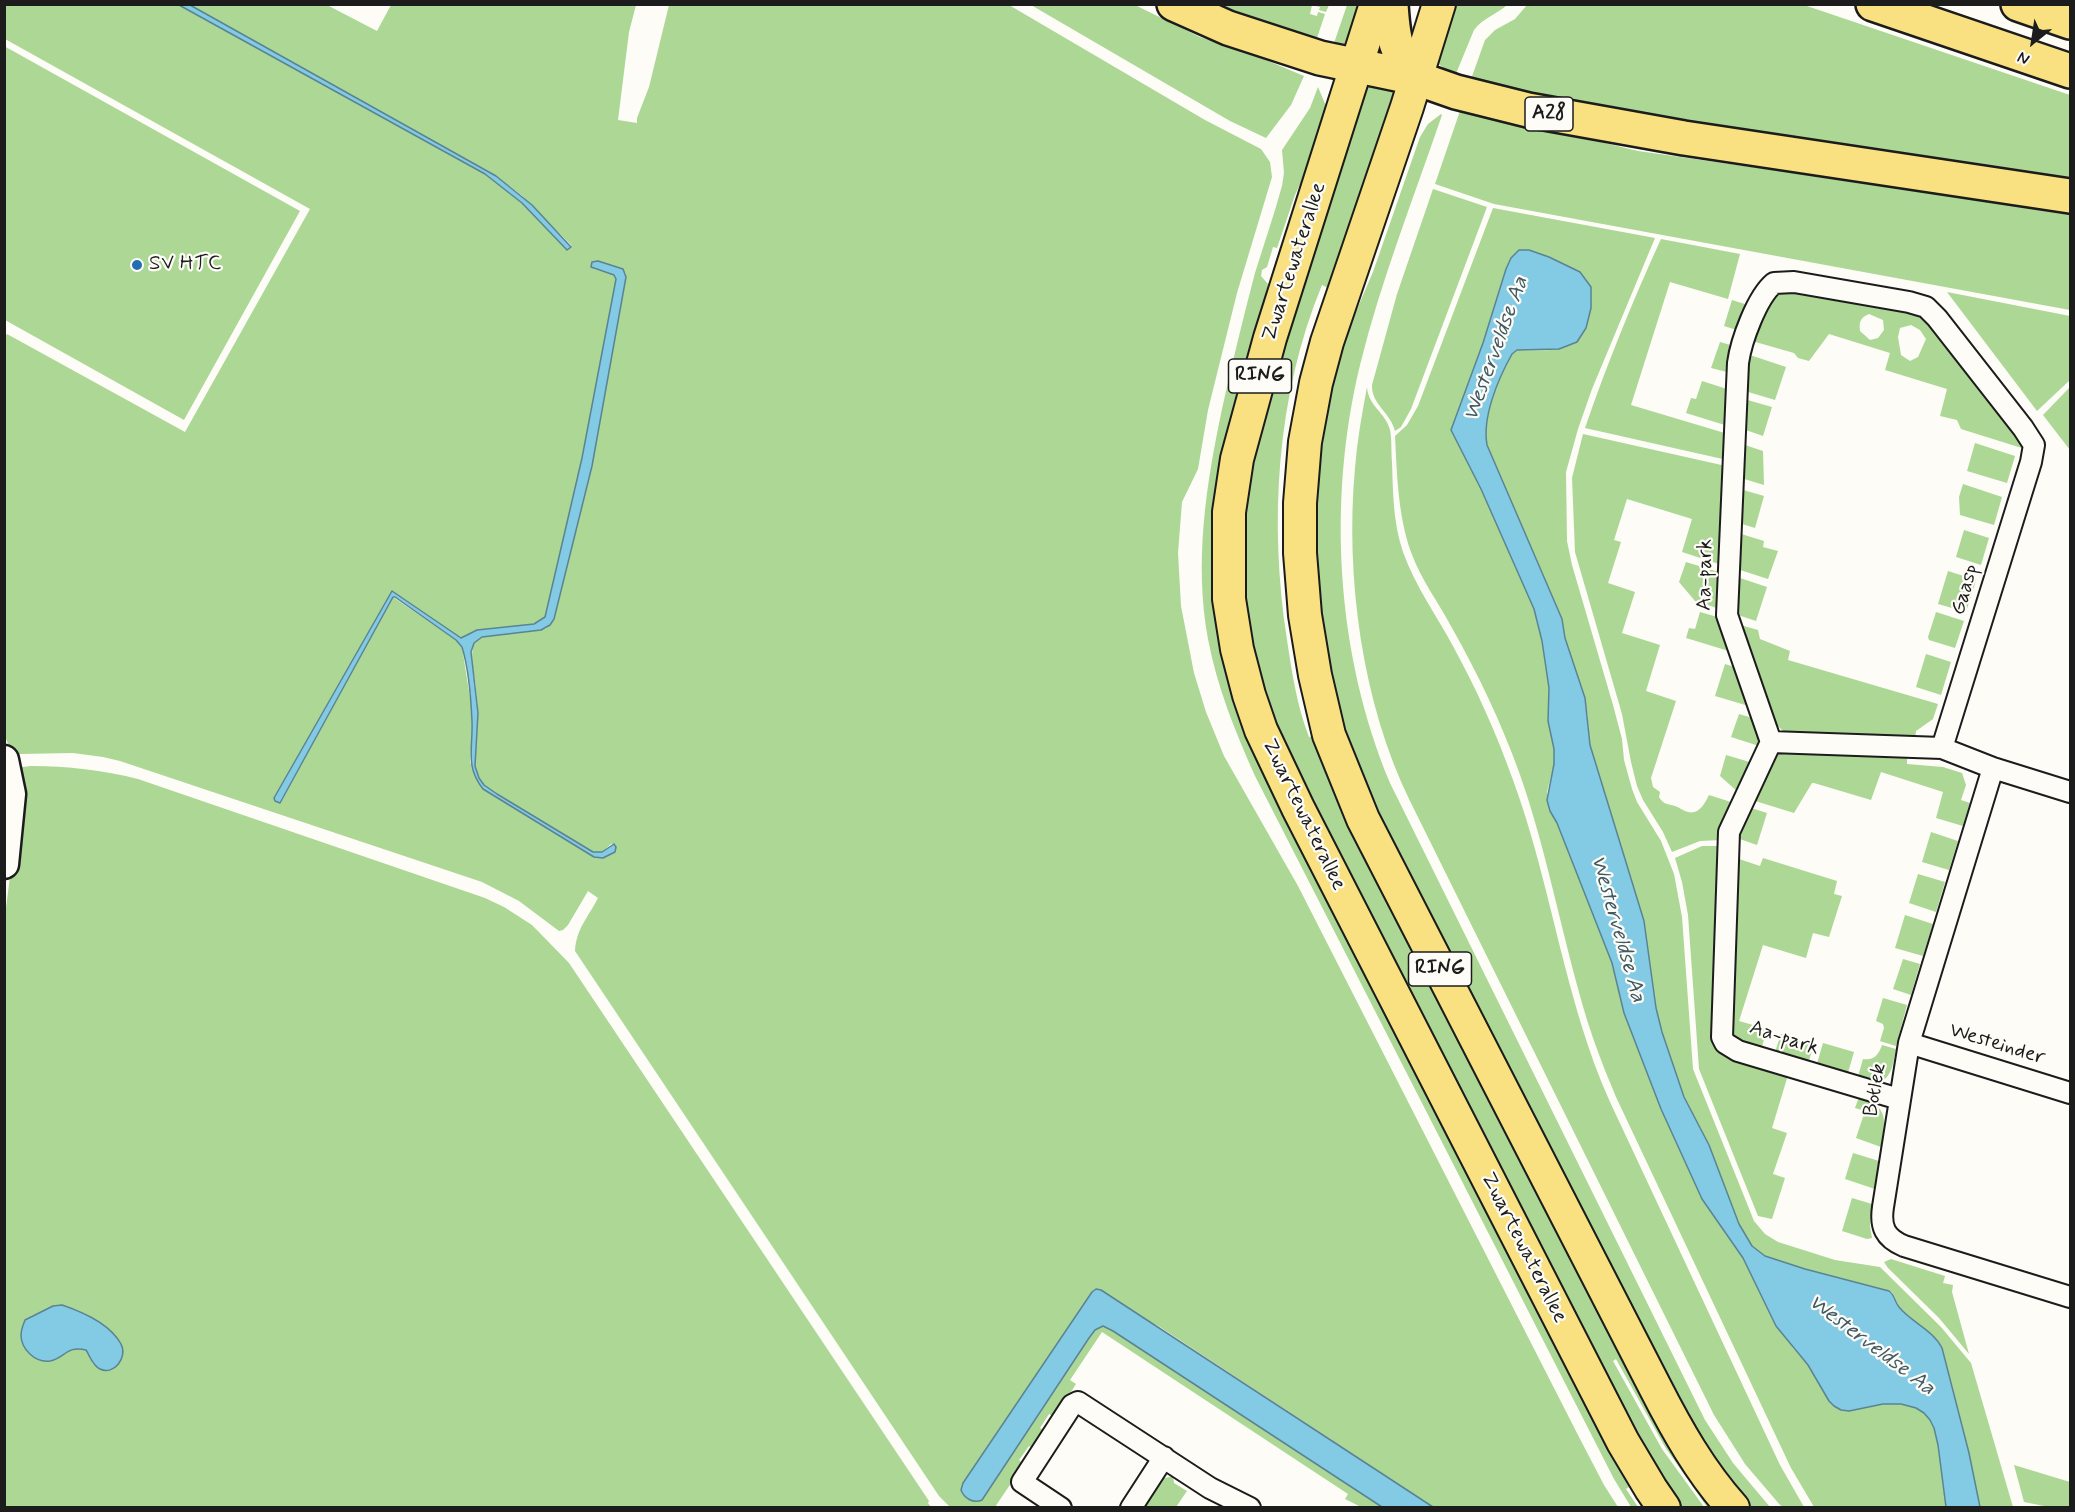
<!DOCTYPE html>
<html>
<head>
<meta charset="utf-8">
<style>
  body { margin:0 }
  #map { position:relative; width:2075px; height:1512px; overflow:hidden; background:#fdfcf7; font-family:Mynerve,sans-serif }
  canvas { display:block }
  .frame { position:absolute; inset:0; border:6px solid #1c1c1c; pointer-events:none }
  .north { position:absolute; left:2003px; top:12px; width:60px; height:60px; -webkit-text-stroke:4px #fdfcf7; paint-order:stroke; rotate:210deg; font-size:16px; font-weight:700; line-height:24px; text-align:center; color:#1c1c1c }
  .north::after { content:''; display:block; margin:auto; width:21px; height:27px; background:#1c1c1c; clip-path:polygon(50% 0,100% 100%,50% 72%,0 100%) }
</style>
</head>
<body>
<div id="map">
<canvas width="2075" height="1512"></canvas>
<div class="frame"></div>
<div class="north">N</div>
</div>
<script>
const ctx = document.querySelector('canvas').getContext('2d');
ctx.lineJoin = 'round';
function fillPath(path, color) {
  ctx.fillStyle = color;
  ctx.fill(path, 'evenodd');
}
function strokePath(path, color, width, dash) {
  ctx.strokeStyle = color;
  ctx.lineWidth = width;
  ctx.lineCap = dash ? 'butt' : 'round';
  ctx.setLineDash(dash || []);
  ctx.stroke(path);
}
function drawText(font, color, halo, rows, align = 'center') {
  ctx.font = font + ' Mynerve,sans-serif';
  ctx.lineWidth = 4.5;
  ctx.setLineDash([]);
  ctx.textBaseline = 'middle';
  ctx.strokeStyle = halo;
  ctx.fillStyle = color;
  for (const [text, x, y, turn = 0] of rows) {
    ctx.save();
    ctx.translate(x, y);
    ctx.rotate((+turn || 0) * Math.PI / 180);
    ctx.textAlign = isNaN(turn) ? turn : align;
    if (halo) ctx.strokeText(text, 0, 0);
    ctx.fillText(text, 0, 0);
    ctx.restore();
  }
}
fillPath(new Path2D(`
  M5,5H179L485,174L522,203L567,250L571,247V245L521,195L496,176L190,5H327L377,31L391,5H636L629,32L618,120L637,123V118L649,87L669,5H1009L1205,120L1261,149L1270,162L1272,177L1237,293L1208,410L1198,469L1182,502L1178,553L1181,606L1194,673L1206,712L1224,756L1298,886L1580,1439L1604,1485L1618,1507H1433L1160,1327L1092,1292L963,1483L961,1490L965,1496L1095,1330L1103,1326L1113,1331L1382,1507H1361L1345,1499L1348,1494L1102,1332L1070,1380L1076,1384L1055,1417L1049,1414L1040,1428L1046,1432L1034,1449L1029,1446L1019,1460L1024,1464L995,1507H950L939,1496L575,951C576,929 589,916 598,898L588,891L568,925L563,930L559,931L519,901L482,882L120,761L103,757L73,753L19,754L9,746L4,734V338L7,334L185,432L310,209L5,39ZM594,269L625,272L626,277L592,466L580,515L547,628L541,630L482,637L474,643C469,659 475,674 476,690C478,704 478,718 477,732C476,746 472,761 477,775C481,784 489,789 497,794L593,852H602L611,844L616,845L603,858H598L483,789L470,762L472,732L471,704L462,647L456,640L393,597L281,802L275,801L274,798L392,591L461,638L477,630L534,624L545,617L582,458L616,279L614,275Z
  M1031,5H1135L1200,37L1254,55L1304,76L1291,105L1266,138L1230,121Z
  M1217,5H1329L1326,12L1319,10L1320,7L1312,5L1310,14L1317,16L1318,12L1325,14L1316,41Z
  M1347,5H1366L1350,51L1333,46Z
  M1457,5H1507C1497,14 1483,18 1474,30L1455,76L1437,63Z
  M1527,5H1804L2070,95V189L1690,126L1470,82L1485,40L1495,30L1515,19Z
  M4,46L300,211L184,420L5,320Z
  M1368,83L1398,87L1317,338L1307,690L1719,1507H1707L1665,1447L1616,1359L1613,1361L1662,1449L1704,1507H1679L1659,1480L1277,739L1245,628L1242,503L1263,405L1342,157ZM1322,285L1328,288C1318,318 1307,348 1300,380C1275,499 1282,619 1314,736L1309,737C1297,706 1292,673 1287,640C1269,523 1276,396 1322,285Z
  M1318,87L1326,106L1327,114L1324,131L1295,195L1277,248L1273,247L1267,267L1262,270L1261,276L1268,284L1250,368L1221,620L1652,1507H1642L1629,1487L1626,1489L1638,1507H1631L1614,1479L1255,776C1235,731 1217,687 1208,639C1194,562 1206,485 1222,409C1232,364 1243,318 1255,273C1264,244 1274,215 1282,186L1284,173L1282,150L1310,108Z
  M1461,108L1638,151L2070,212V310L1494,204L1435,184Z
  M1441,114L1442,115C1414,197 1381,280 1360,365C1327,501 1336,654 1390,783L1705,1420L1733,1463L1770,1507H1749L1711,1462L1378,822L1333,703L1312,569L1319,429L1343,342L1373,272L1420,137L1428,124Z
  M1433,189L1487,207L1411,409L1401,427L1395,431C1391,413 1371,404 1372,385L1397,294Z
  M1493,208L1655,238L1592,389L1578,429L1566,472L1567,541L1572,565L1613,705L1622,739L1624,760L1632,789L1637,802L1661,841L1674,874L1682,917L1693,1069L1754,1221L1765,1234L1778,1242L1835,1260L1880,1267L1941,1327L1971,1363L2013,1507H1980L1969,1453L1918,1324L1900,1308L1892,1292L1805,1269L1765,1256L1752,1246L1739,1224L1708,1145L1684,1097L1662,1032L1656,1008L1644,921L1590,745L1587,711L1565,638L1562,619L1487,445C1483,416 1498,379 1512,354L1518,350C1545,350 1571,355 1586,328L1553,260L1549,257L1506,269L1483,343L1451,430L1481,489L1534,609L1542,641L1549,688L1548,708L1554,749V764L1547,792L1550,811L1557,823L1612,963L1624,1013L1661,1109L1702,1199L1743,1258L1793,1348L1808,1365L1819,1382L1883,1404H1901L1916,1408L1924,1413L1930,1420L1934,1428L1938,1445L1946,1507H1814L1791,1468L1616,1097C1608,1078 1600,1058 1593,1038C1564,951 1550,859 1519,772C1501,722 1478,674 1452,628C1439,603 1421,580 1411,552C1398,516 1397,475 1395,436L1407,425L1418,406Z
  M1661,239L1740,254L1728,299L1670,282L1631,405L1728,434L1727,460L1585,428C1607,364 1633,300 1661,239Z
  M1787,289L1924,314L2017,431L2025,449L1961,429L1957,420L1940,416L1947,389L1885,370L1890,353L1829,334L1809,361L1798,358L1794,353L1752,341C1760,322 1766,295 1787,289ZM1869,314L1883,320L1884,330L1878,338L1870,340L1860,331C1859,322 1860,318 1869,314ZM1911,325L1920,330L1926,339L1918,357L1910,361L1901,355L1898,337L1900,328Z
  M1947,292L2070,316V380L2037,411Z
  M1732,300L1751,306L1740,331L1724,326Z
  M1720,342L1734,346L1731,373L1711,368Z
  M1747,354L1786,367L1775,400L1745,391Z
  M1702,381L1730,390L1728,426L1686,413L1691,398L1696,399Z
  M1367,387C1368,406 1386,413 1390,430C1392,440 1391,452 1392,462C1393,493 1393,522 1403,552C1415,586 1437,616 1454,648C1477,690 1497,735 1513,780C1552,886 1564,999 1610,1102L1780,1465L1804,1507H1784L1780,1505L1745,1464L1714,1415L1410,801C1362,703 1345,577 1355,468C1357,441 1362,414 1367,387Z
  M2070,387V450L2043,415Z
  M1744,399L1772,407L1763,436L1743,429Z
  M1583,434L1726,466L1722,565L1682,552L1692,519L1627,499L1614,540L1621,542L1608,583L1635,592L1622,633L1660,645L1646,691L1676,701L1651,778L1653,787L1660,792L1659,797C1663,804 1667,804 1675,806C1679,807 1683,811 1688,812C1699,815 1705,803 1709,795L1734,803L1721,840L1700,841L1672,852L1663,832L1643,800L1637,786L1631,762L1622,714L1575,552L1572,478Z
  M1975,443L2015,456L2007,483L1967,471Z
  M1742,444L1763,451L1764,485L1741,478Z
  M1963,484L2002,497L1994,525L1960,515L1959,497Z
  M1740,489L1764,496L1755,528L1739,523Z
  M1964,530L1989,538L1981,565L1956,557Z
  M1738,533L1764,541L1763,547L1778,551L1768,579L1737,569Z
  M1686,562L1722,573L1720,609L1695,601L1679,582Z
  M1948,571L1976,580L1966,612L1938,604Z
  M1737,577L1767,587L1756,621L1735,614Z
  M1700,612L1721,618L1732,652L1686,638L1689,628L1695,629Z
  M1936,612L1964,621L1955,648L1929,640L1928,637Z
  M1737,624L1758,630L1760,639L1790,651L1788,660L1938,704L1933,719L1916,731L1915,740L1796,735L1783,731L1773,721Z
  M1926,654L1951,662L1941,695L1916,687Z
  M1725,664L1738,668L1752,707L1715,696Z
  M1739,714L1756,719L1759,732V746L1731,737Z
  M1781,752L1907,755V764L1943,767L1962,773L1966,785L1961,800L1970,803L1963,826L1936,818L1943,792L1881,772L1871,800L1814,783H1812L1794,813L1752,800L1772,759Z
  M1726,755L1753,763L1738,792L1720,776Z
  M31,766C68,766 102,770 138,779L485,898L504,907L532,925L569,963L929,1501L928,1503L931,1507L5,1508L4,923L16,831L14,768ZM53,1306C79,1304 106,1325 122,1345C120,1359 121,1367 106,1371L93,1364L86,1350L77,1348L67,1350L31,1316L45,1312Z
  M1748,807L1767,813L1757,845L1737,838Z
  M1931,832L1958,841L1949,870L1922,862Z
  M1702,846H1721L1712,1025C1712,1038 1712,1049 1725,1056L1788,1075L1772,1128L1787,1133L1773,1174L1785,1178L1772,1219L1758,1216L1699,1069L1688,915L1682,882L1675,858Z
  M1736,858L1760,866L1763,858L1837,881L1834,894L1842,896L1829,937L1813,933L1806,958L1763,945L1739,1021L1767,1029L1761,1050L1741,1044L1732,1036Z
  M1918,874L1945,882L1936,912L1909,903Z
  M1905,915L1933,924L1923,956L1895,948Z
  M1903,959L1920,964L1911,995L1893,989Z
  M1883,998L1907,1005L1896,1046L1880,1041L1884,1028L1883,1024L1876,1021Z
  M1781,1034L1814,1044L1808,1064L1774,1055Z
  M1823,1043L1854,1052L1847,1076L1816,1067Z
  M1882,1045L1896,1049C1893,1063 1893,1076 1879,1083L1857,1080L1863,1059C1874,1061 1879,1054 1882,1045Z
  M1859,1097C1890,1108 1885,1119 1881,1147L1856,1138L1865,1111L1855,1108Z
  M1853,1153L1879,1161L1875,1189L1845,1179Z
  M1852,1198L1872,1204L1870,1226L1872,1238L1867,1239L1842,1231Z
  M1891,1259L1945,1276L1943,1283L1953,1285L1952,1292L1969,1354L1939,1318L1888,1268L1884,1262Z
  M2014,1465L2070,1482V1507H2049L2024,1502Z
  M1173,1476L1174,1483L1187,1491L1176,1507L1138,1508L1157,1480Z`), '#acd795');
const water = new Path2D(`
  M179,5H190L496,176L532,205L571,247L567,250L522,203L485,174Z
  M1519,250H1529L1549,257L1580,272L1591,287V308L1586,328L1577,342L1559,349L1517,350L1512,354C1498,379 1482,417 1487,445L1562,619L1565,638L1585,698L1590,745L1644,921L1656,1008L1662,1032L1684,1097L1709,1145L1739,1224L1752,1246L1765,1256L1805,1269L1889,1291C1895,1295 1894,1301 1899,1307C1911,1322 1933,1330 1942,1348L1969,1453L1980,1507H1946L1938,1445L1934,1428L1930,1420L1924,1413L1916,1408L1901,1404H1883L1849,1411L1841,1410L1834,1406L1829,1401L1808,1365L1776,1326L1743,1258L1702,1199L1661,1109L1624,1013L1612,963L1557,823L1550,811L1547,800L1554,764V749L1548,721L1549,688L1542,641L1534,609L1481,489L1451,430L1483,343L1506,269L1511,258Z
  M598,261L623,269L626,277L592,466L554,619L550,625L541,630L482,637L474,643L471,652L478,713L475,766L479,778L484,785L497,794L593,852H602L614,844L616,847L615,852L603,858L594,857L483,789C465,766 473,749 472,722C471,697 469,670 462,647L456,640L395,597H393L280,803L275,801L274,798L392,591L461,638L477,630L534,624L545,617L582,458L616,279L614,275L591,267L592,262Z
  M1096,1289L1101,1290L1433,1507H1382L1113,1331L1103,1326L1095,1330L1089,1338L982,1500C973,1504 964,1498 961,1490L963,1483L1092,1292Z
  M62,1305C83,1312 110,1324 121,1344C128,1357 114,1376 100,1369C92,1365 90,1356 86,1350C67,1345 65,1358 50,1361C35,1363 21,1349 21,1335C21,1330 23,1325 25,1320L53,1306Z`);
fillPath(water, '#83cae4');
strokePath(water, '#5a8494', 1.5);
const street = new Path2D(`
  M1771,742L1942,748L1993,768L2070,792
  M1993,768L1909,1043L1883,1207C1880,1227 1885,1238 1904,1246L2070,1297
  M1909,1043L2070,1093
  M1899,1099L1738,1051L1725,1043L1722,1037L1729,832L1771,742L1727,615L1738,363C1741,341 1757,297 1774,283L1794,282L1909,302L1926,307L1937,318L2023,428L2034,445L2031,462L1942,748
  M1061,1508L1022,1482L1072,1405L1078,1402L1210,1488L1250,1508
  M1131,1508L1164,1457`);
const secondary = new Path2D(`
  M4,760L11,794L4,864`);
const primary = new Path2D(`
  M1376,4L1270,338L1237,459L1229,512V599L1237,649L1249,695L1261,730L1298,808L1623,1442L1651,1489L1664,1508
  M1439,4L1407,107L1327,342L1316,383L1305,442L1300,503V553L1305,615L1315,675L1329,735L1363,819L1655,1387C1677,1430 1700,1471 1733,1508`);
const highway = new Path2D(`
  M1174,4L1228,28L1320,58L1416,78L1456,92L1528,110L1684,138L2070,196
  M1391,4C1393,37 1395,53 1416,78
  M1873,4L2070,71
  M2018,4L2070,22`);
strokePath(street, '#1c1c1c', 24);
strokePath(secondary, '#1c1c1c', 33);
strokePath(primary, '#1c1c1c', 36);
strokePath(highway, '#1c1c1c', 38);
strokePath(street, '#fdfcf7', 20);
strokePath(secondary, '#fdfcf7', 28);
strokePath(primary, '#f9e181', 32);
strokePath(highway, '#f9e181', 33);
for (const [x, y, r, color] of [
  [137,265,6,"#1f6fb2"]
]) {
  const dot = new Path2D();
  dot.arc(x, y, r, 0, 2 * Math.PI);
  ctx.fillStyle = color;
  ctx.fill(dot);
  strokePath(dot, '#fdfcf7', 2);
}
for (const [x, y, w] of [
  [1549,114,48],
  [1260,376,63],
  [1440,969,63]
]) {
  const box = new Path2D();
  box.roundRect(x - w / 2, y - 17, w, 34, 4.5);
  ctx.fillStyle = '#fdfcf7';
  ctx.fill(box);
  strokePath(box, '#1c1c1c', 1.5);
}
drawText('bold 20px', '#1c1c1c', null, [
  ["A28",1549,114],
  ["RING",1260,376],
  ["RING",1440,969]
]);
drawText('21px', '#1c1c1c', '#fdfcf7', [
  ["Zwartewaterallee",1295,262,-72],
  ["Aa-park",1706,575,-89],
  ["Gaasp",1966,590,-73],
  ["Zwartewaterallee",1303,815,64],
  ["Aa-park",1784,1039,18],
  ["Westeinder",1997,1045,17],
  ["Botlek",1876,1090,-81],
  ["Zwartewaterallee",1523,1248,63]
]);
drawText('21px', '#1c1c1c', '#fdfcf7', [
  ["SV HTC",149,265]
], 'left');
drawText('italic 22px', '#405962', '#fdfcf7', [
  ["Westerveldse Aa",1497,349,-70],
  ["Westerveldse Aa",1617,929,74],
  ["Westerveldse Aa",1871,1346,37]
]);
</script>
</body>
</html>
